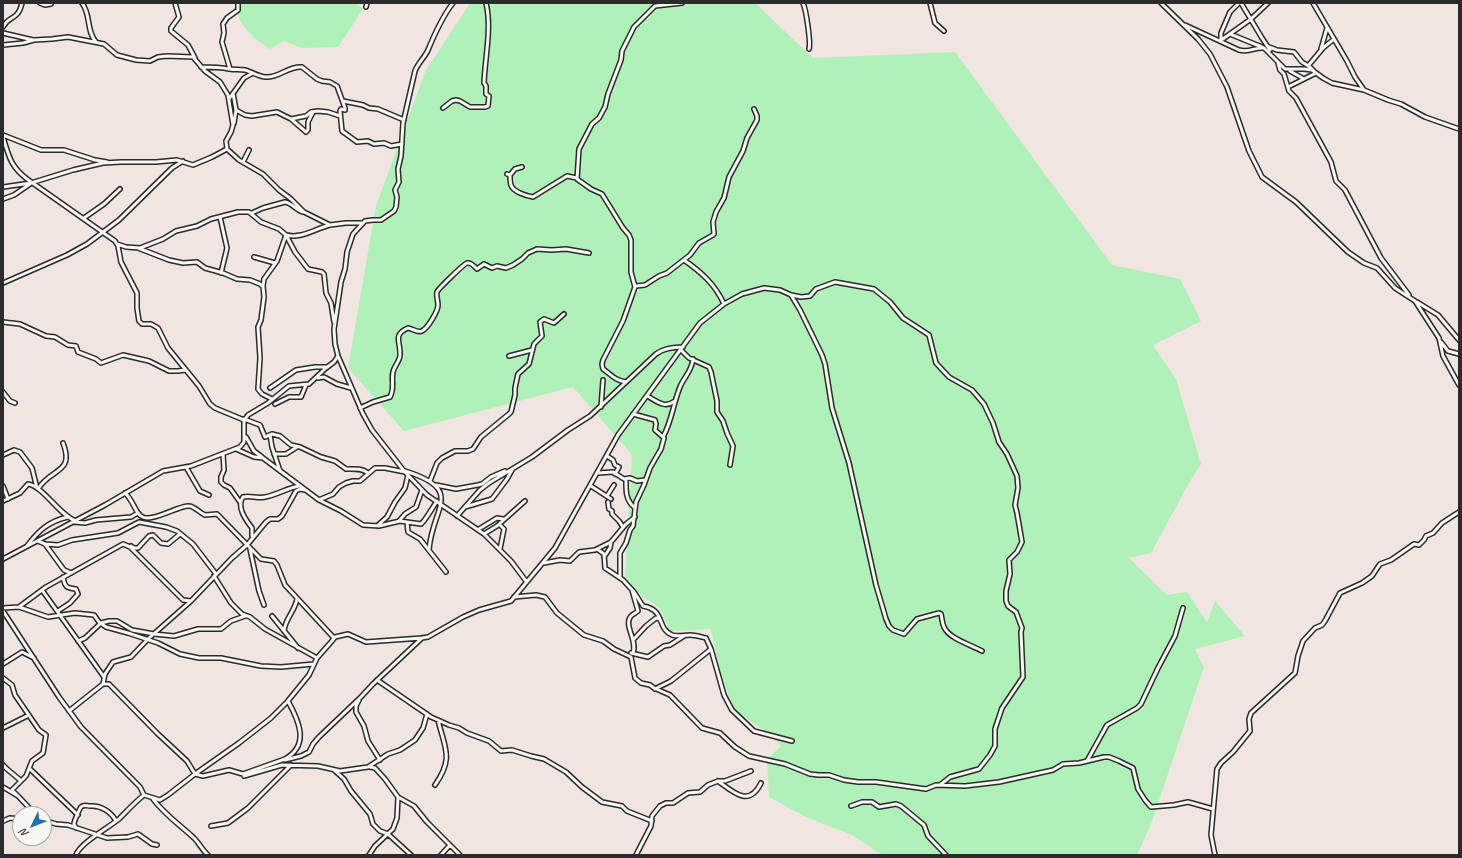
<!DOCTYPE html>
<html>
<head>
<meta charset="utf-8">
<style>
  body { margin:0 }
  #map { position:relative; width:1462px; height:858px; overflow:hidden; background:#f1e5e1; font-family:Caveat,sans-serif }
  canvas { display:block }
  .frame { position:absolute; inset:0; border:4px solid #2b2b2b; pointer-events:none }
  .north { position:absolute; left:12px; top:806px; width:40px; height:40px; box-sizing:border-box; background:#f6f6f2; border:1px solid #a5a5a2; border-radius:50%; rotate:227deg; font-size:11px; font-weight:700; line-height:16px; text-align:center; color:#2b2b2b }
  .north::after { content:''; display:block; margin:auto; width:14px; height:18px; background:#1f6fb2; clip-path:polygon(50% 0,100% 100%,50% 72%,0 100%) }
</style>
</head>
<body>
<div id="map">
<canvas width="1462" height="858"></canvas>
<div class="frame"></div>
<div class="north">N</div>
</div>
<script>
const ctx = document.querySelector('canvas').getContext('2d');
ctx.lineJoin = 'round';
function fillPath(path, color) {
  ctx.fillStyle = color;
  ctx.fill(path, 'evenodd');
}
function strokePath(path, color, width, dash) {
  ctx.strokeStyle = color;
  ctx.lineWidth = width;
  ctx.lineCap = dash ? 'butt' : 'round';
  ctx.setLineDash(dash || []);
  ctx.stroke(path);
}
fillPath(new Path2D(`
  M237,3H356L363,9L338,47L302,48L284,41L270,49L254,38L241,23L235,6Z
  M470,3H755L813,58L955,52L1112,265L1180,279L1201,321L1153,345L1176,379L1201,464L1189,483L1151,553L1129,558L1167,595L1187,592L1207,622L1215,601L1245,636L1195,649L1204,667L1151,824L1137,855H882L852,835L806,817L769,797L767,759L781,746L767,732L735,712L721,676L711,629L670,631L660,608L643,597L625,578L632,455L573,387L404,431L348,368L376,206L425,72Z`), '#b0f1b9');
const minor = new Path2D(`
  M40,3L45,5L51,4
  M82,3C91,14 86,31 96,42
  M175,3L179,17L171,28V31L188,45L195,58
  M453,3C442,17 435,33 428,50C425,57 418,63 415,71L403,123L401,156L398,169L399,182L395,190L397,197L396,207L394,211L381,220H373L365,221L353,234L347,252L345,269L341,282L334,329L335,344L338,356L363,414L372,430L404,471L427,495L484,534L511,561L526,581
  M803,3C806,9 811,43 809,49
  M930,3L935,23L944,31
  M1161,3L1198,39L1210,54L1227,87L1249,151L1262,177L1296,202L1348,252L1364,263L1377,268L1395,288L1415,301L1439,338L1443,356L1459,385
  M1241,3L1262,38L1270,50
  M1313,3L1347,61L1355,77L1364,90L1388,100L1401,104L1425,117L1459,129
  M366,7L367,3
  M1185,25L1239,50C1250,53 1254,47 1264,48L1285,69H1304L1312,70L1323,78L1332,83L1364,90
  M3,27C9,15 18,21 22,3
  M3,33L33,40
  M1230,34L1262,47
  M1221,40V33L1230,12L1239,3
  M1220,41L1251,19L1268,3
  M3,45L23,43L34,40L52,39L68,37L104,44L117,55L136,60L150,61L158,57L167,56L193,57L205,71L220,82L228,95L233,125L231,132L226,141L227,149L239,160L263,174L279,190L291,199L304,212L330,225L346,223H362
  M1269,47L1277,50L1294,52L1302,62L1310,67L1314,71
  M1321,49L1327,28
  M1278,63L1280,70L1284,74L1289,91L1296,98L1331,162L1336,181L1345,190L1381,258L1409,295
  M1308,66L1323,48L1334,39
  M201,67C211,67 220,67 229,69C235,70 240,69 245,70C252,72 259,77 266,77C279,78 288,66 302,67L317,79L322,81L330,82L337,86L345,108V110L341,109L340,111L342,131L357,142L368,141L374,144L384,143L391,146L402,144
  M230,69L222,42L224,33L223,24L227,18L238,10V3
  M1290,71L1304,79
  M1288,87L1316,73
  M233,93L236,110L234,123
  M229,99L244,78L253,73
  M343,101L363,105L369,108L378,109L404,120
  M443,108L452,101L456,100L460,101L470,107H485L488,106L489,96L486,94V86L484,83C485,57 492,28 486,3
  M236,110L245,115L252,116L277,112L291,119L306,132L308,130V122L313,112
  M291,119L306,116L311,112L318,111L328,112L340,116
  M3,135L41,150H64L95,160L107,162
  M3,137C9,156 10,166 27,179L115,241L118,246L121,262L137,293V308L139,321L142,324H151L158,328L168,348L199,386L210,404L215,408L244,420
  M243,162L249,150
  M507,174L510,175C510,178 510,182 511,185C513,192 527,196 533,197L567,176L577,178
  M510,175L515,169L522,167
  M3,187L31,183L73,170L103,163L121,162H156L177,160L193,165L212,157L227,149
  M3,199L14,195L30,184
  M252,213L263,208L285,202C292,203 296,210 303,212
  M220,217L227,248L221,273
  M84,218L104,204L120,189
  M117,244L126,247L140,248L163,239L176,231L197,226L211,219L238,212H249L261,222L279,229L286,235L295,252L308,269L322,272L324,274L326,293L331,303L334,322
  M138,248L169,260L183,263L197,262L205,268L223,273L237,279L250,280L260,284L263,287
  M254,257L275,263
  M684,260C701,272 715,284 724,304
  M3,283L67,255L87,244L119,220L172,168L183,161
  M636,286L645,285L659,276L667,273L690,255L699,243L713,235L714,234L713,222L716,212L724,198L729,177L743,151L747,138L757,120V116L754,109
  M791,295L801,297L810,296L816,289L835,282L874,289L890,302L903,318L929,335L936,363L949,377L972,390L984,404L993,423L999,442L1007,454L1017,476L1018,488L1015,505L1017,513L1022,542L1017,552L1009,560L1010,574L1006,591V601L1008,606L1016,612L1022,628L1021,632L1023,677L1002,708L995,729V746L990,755L979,769L950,777L940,785
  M1417,302L1438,315L1459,340
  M3,322L20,324L46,336L55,337L68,345L76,346L78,352L96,359L101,363L123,355L149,361L169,371H178L185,370
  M1441,342L1448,351L1459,354
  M681,350L689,358L709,367L711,372L717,401V412L723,421L727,433L733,446L730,465
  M509,356L532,350
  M318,378L324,377L337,384L351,388
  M626,382C614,380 612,375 603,369L602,364L603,360L623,321L635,287L631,272V240L629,235L623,228L602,194L591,189L577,179L579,149L592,124L599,118L605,107L608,94L621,60L622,51L634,27L655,6L682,3
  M270,388L296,370L315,367H327
  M3,392L10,401L15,403
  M647,396C657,401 664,409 675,401
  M272,399L262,394L258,389L260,358L258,327L261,320L264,297L263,286L264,279L277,261L286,235C302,239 314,229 330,225
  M275,404L289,397H301L306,385
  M601,407L603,380
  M360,408L373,402L390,397C395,388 391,381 393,372C394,366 400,361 400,355C401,342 392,335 408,328C413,329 418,333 422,331C428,328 438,311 438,305C438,301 436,296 437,292C438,289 464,264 467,263C471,262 474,266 477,269L484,264L492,268L497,266L506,268L513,265L522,259L528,253L537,249L552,250L566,249L589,253
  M244,419L260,425L265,437L272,434L280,436L291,445L300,447L321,457L335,461L346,469C354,469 362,468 368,473
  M270,435L272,447L280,471
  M246,437L254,451L262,457
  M663,437C672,421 673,404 680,387C684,377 692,371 693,359
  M236,449L254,457L263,458L319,500L341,511L363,525L379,526L400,521L421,524C425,521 433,507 437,501
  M223,454L224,470L221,477V482L224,485L230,488L240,502
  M274,454H286L297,447
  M3,455L14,450L20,452L32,468L37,488
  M607,456L613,460L615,465L619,467L615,474
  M186,467L200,491L209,495
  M405,471C466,490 432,507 429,550
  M598,473L613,472L624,479L630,478L637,481L645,480
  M626,479C626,490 625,500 635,508
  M430,481L437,463L442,458L455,451H468L473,449L481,437L509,414L511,412L515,395V388L518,374L529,364L534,344L542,336L540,322L544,319L554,323L564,314
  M436,485L456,489L478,485L482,484L491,477L505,471
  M3,486L8,499
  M591,486L611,499
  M38,489C50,468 75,474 63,443
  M125,493C133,500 135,512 141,516C150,524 179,505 189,506C194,506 200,513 205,515L217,514L261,559L274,561L277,565L285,585L334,638
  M607,496L614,485
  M319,500L333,494L339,487L346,483L353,481H360L375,468H385L405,472
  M3,501L20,493L28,484C43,486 60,516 76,521
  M608,502L609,509L612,511V514L619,521L623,527
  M465,507L492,499L507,479L512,470
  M457,516L480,490L489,483L532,457L568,430L590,416L656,354C664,348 674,347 683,347
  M399,521L405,514L416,507L422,490
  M74,522L85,523L96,520L131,517L138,513
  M407,522L408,532L420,539L446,572
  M499,524L504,529L500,549
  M377,526L387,517L395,502L405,488L408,475
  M479,529L497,518L503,519
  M484,534L497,526L525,501
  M252,536V528C246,520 236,507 243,497C250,495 258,499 265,497C277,495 287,488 299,486
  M38,541L45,544L58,545L72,540L118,533L139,522L166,527L177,531L193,544L216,574
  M45,544L64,570L71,573
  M27,546C38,531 49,521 68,517
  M131,546L134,548H138L149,536L153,535L161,543L168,544L180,534
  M250,549L259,591L264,605
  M597,549L604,554L605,568L623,580L634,592L643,606C666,610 656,628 672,635C678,637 684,635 690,635C695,635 701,637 706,638L711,649L724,695L732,710L754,731L792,741
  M604,557L610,548L611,542
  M3,559L105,505L163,471L191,466L240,447L244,442V421L248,415L268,403L289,386L309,384L326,368L334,362L338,356
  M544,563L560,560L570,561L579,552L595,550L611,542L626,524L635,517
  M214,576L231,603L242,614L250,617L265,629L317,658
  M620,577V553L626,543L630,530L633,526L636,502L644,485L650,468L661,449L664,438L655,430L656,424L655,420L633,414
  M42,590L104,677
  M632,590L638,611C636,613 633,614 631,616C623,625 638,641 633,653
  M514,597L536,595L545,597L557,613L584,635L603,641L614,649L631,657L635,678L641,683L650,685L654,688L670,695L702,728L720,733L735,747L749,756L785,764L810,774L818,775H829L844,780L858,782H876L926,789L936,785L965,786L999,782L1053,770L1063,764L1079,763L1104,757H1109L1119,761L1133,768L1138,789L1145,800L1151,807L1174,805L1188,802L1213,809
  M19,607L48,617L75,613L94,615L99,622L106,627L128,633L158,643L180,654L199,658H221L261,666L281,667L314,664
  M3,608L19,607L46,587L123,544L130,547L183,600L191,601
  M3,611L59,697L81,727L140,787L144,795
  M58,611L70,603L78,594L76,589C67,588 65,588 63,577
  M272,616L298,648
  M284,631C285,619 295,611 297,599
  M633,640L646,626L656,618L660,619
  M78,641L85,638L101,623L109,621H117L132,630L154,634L174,636L198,629H221L231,621L245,616
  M631,653L648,657L664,646L670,645L684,636
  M3,664L22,652L34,658
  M3,678L12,685L15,695L39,730L46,735L43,753L32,761L26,776L12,790L18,796
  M377,680L431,717L449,725L459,728L467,733L489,741L501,751L512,750L531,756L544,759L566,772L582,787L602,802L622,806L627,811L652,821
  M103,684H109L158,734L187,761L195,774L203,776L229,770L243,774L285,759C310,745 299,721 288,701
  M655,689L671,681L711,649
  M359,700L356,706V712L364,726L368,741L380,760
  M69,711L103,684L105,674L113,662L131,657L148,639L191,601L232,558L247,545L266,522L270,519H278L282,516L296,491L300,489L305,490
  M3,728L29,715
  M285,760L301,756L309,752L313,744L319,737L360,698L373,684L422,638
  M1087,761L1107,725L1137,708L1141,704L1158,668L1175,636L1183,608
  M3,765C6,769 16,776 21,781
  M370,767L375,768L385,779L398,797L414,806L427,822L460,855
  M30,769L78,815
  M334,770L344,779L351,791L370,814L373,824L380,831L388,834L411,855
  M244,776L282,765L318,766L340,771L368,767L388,754L400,750L415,740L423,728L427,714
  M718,781C733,792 749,808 761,783
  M435,785C454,758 445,749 438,720
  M3,787L18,796L35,814
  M153,799C166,816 179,824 194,838C200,844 202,850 208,855
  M851,806L862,802H872L879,807L896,804L901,806L924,825L928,836L946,855
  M44,820L56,824L68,825L107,838L128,837L138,834L152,844L157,845
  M3,821L10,818L20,819
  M211,826L228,823L248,808L291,765
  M76,828L74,824C74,821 80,808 81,807C84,804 87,806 90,806C101,805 111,812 116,821
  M76,855C80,843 108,828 119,819C127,811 135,802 144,795L160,800L168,795L195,774L239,743L271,718L287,702L309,675L317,658L332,641L335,637L348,634L366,642L422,638L428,637L463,617L479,610L511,601L555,548L618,435L700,323L724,304L742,294L764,288L780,290L791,295L800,310L822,355L825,364L832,408L849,463L876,585L886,619L889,626L893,630L904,634L917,619L939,613L941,614C942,618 942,623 944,627C949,639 972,645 982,651
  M369,855L375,846L393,829L397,818L398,797
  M441,855L450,845
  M636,855L651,826L652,816L660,806L666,803H673L688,793L700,792L708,785L718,781H725L751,771
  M1215,855L1211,835L1217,769L1221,763L1233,752L1250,731L1249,719L1251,713L1295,673L1298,656L1303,641L1315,628L1322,625L1325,621L1340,593L1362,583L1372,576L1380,564L1391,560L1414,544L1419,545L1424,540L1426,536L1433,533L1442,523L1459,512`);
strokePath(minor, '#2b2b2b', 6);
strokePath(minor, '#f6f6f2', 3);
</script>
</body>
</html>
